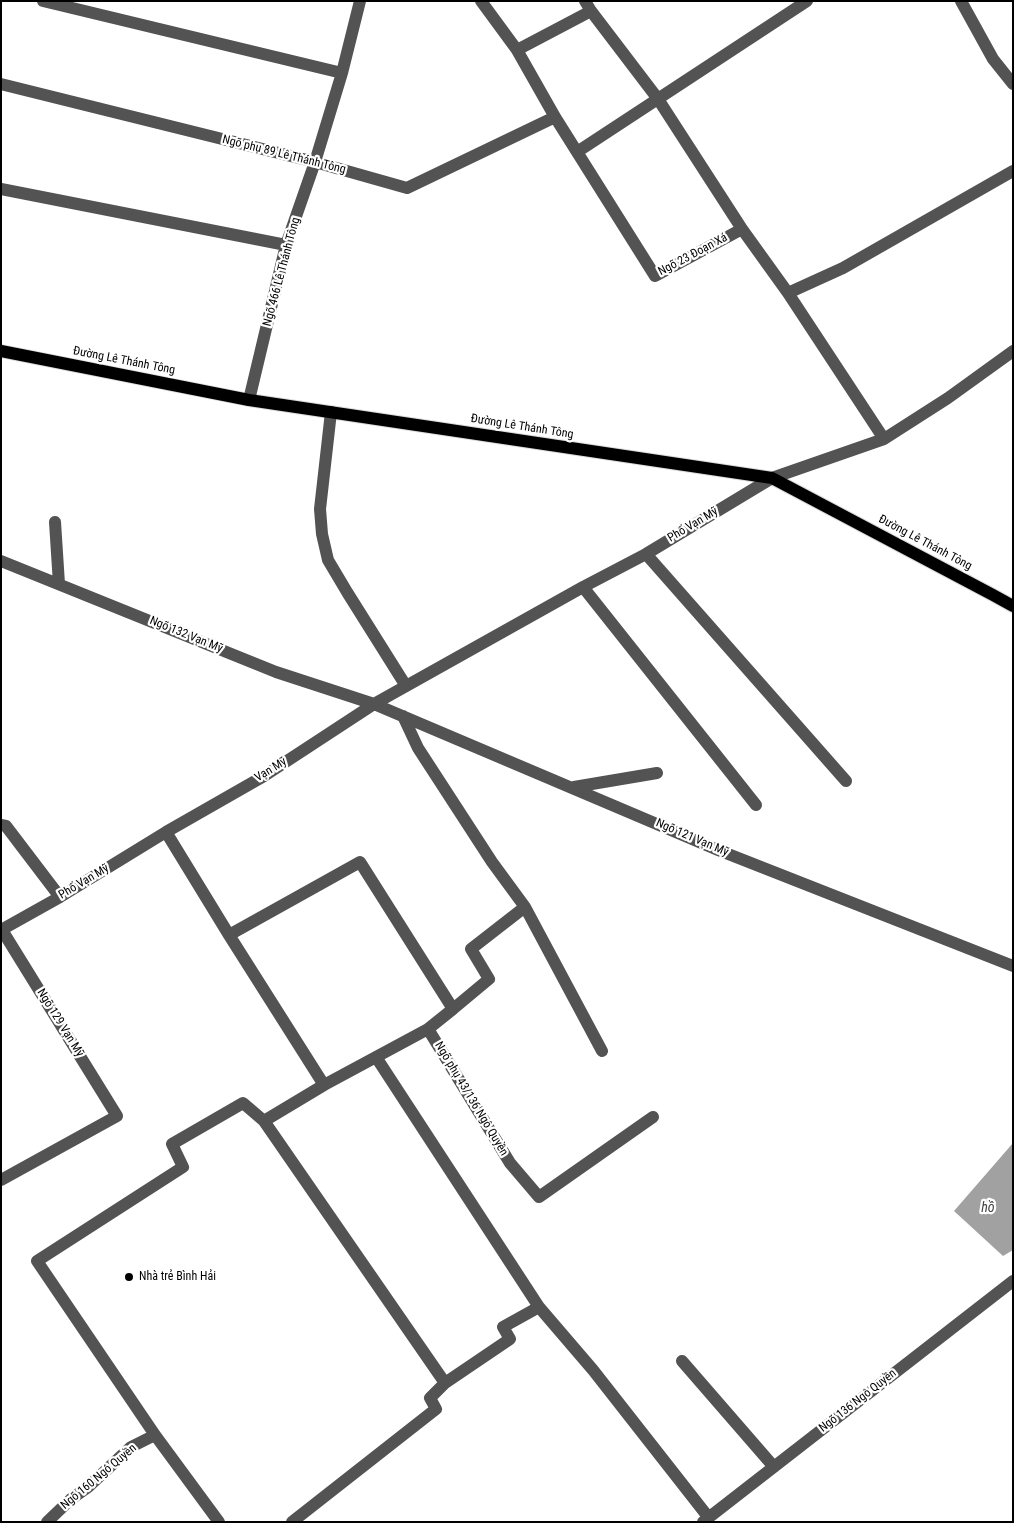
<!DOCTYPE html>
<html>
<head>
<meta charset="utf-8">
<style>
  body { margin:0 }
  #map { position:relative; width:1014px; height:1523px; overflow:hidden; background:#fff; font-family:"Roboto Condensed",sans-serif }
  canvas { display:block }
  .frame { position:absolute; inset:0; border:2px solid #000; pointer-events:none }
</style>
</head>
<body>
<div id="map">
<canvas width="1014" height="1523"></canvas>
<div class="frame"></div>
</div>
<script>
const ctx = document.querySelector('canvas').getContext('2d');
ctx.lineJoin = 'round';
function fillPath(path, color) {
  ctx.fillStyle = color;
  ctx.fill(path, 'evenodd');
}
function strokePath(path, color, width, dash) {
  ctx.strokeStyle = color;
  ctx.lineWidth = width;
  ctx.lineCap = dash ? 'butt' : 'round';
  ctx.setLineDash(dash || []);
  ctx.stroke(path);
}
function drawText(font, color, halo, rows, align = 'center') {
  ctx.font = font + ' "Roboto Condensed",sans-serif';
  ctx.lineWidth = 4.5;
  ctx.setLineDash([]);
  ctx.textBaseline = 'middle';
  ctx.strokeStyle = halo;
  ctx.fillStyle = color;
  for (const [text, x, y, turn = 0] of rows) {
    ctx.save();
    ctx.translate(x, y);
    ctx.rotate((+turn || 0) * Math.PI / 180);
    ctx.textAlign = isNaN(turn) ? turn : align;
    if (halo) ctx.strokeText(text, 0, 0);
    ctx.fillText(text, 0, 0);
    ctx.restore();
  }
}
fillPath(new Path2D(`
  M1013,1143V1250L1003,1256L954,1211Z`), '#a1a1a1');
const major = new Path2D(`
  M1,351L249,400L772,478L993,595L1013,606`);
strokePath(major, '#dbdbdb', 14);
strokePath(new Path2D(`
  M43,1L342,73
  M481,1L517,50L555,117L655,276L742,229L788,293L884,439
  M961,1L993,59L1013,84
  M591,11L658,99L742,229
  M517,50L591,11L585,1
  M1,84L315,162L407,188L555,117
  M577,152L807,1
  M1,189L286,245
  M788,293L843,268L1013,171
  M249,400L286,245L315,162L342,73L360,1
  M331,412L320,509L322,534L328,560L347,592L406,686
  M55,522L59,584
  M646,554L846,781
  M1,561L276,672L374,704L718,850L1013,966
  M583,587L756,805
  M403,716L418,748L492,862L525,907L602,1051
  M574,787L657,773
  M1,825L6,826L60,897
  M166,832L229,935L324,1085L428,1029L510,1163L539,1197L653,1117
  M1,930L60,897L166,832L264,776L374,704L583,587L646,554L772,478L884,439L948,398L1013,351
  M229,935L360,862L453,1009L428,1029
  M453,1009L489,979L471,949L525,907
  M376,1057L539,1307
  M264,1121L324,1085
  M1,1180L117,1116L2,930
  M682,1361L774,1467
  M445,1383L510,1339L503,1327L539,1307L593,1370L709,1518
  M47,1522L71,1499L88,1487L131,1447L155,1435
  M219,1522L155,1435L37,1261L183,1167L172,1144L243,1103L264,1121L445,1383L430,1398L436,1409L292,1522
  M703,1522L1013,1281`), '#535353', 12);
strokePath(major, '#000', 12);
for (const [x, y, r, color] of [
  [129,1277,5,"#000"]
]) {
  const dot = new Path2D();
  dot.arc(x, y, r, 0, 2 * Math.PI);
  ctx.fillStyle = color;
  ctx.fill(dot);
  strokePath(dot, '#fff', 2);
}
drawText('12px', '#000', '#fff', [
  ["Ngõ phụ 89 Lê Thánh Tông",284,155,14],
  ["Ngõ 23 Đoạn Xá",693,255,-28],
  ["Ngõ 466 Lê Thánh Tông",282,272,-75],
  ["Đường Lê Thánh Tông",124,361,11],
  ["Đường Lê Thánh Tông",522,427,9],
  ["Phố Vạn Mỹ",693,525,-31],
  ["Đường Lê Thánh Tông",925,543,28],
  ["Ngõ 132 Vạn Mỹ",186,635,22],
  ["Vạn Mỹ",271,770,-32],
  ["Ngõ 121 Vạn Mỹ",692,838,23],
  ["Phố Vạn Mỹ",84,882,-31],
  ["Ngõ 129 Vạn Mỹ",60,1023,58],
  ["Ngõ phụ 43/136 Ngô Quyền",471,1099,59],
  ["Ngõ 136 Ngô Quyền",858,1401,-38],
  ["Ngõ 160 Ngô Quyền",99,1477,-40]
]);
drawText('12px', '#000', '#fff', [
  ["Nhà trẻ Bình Hải",139,1277]
], 'left');
drawText('italic 14px', '#424242', '#fff', [
  ["hồ",988,1208]
]);
</script>
</body>
</html>
